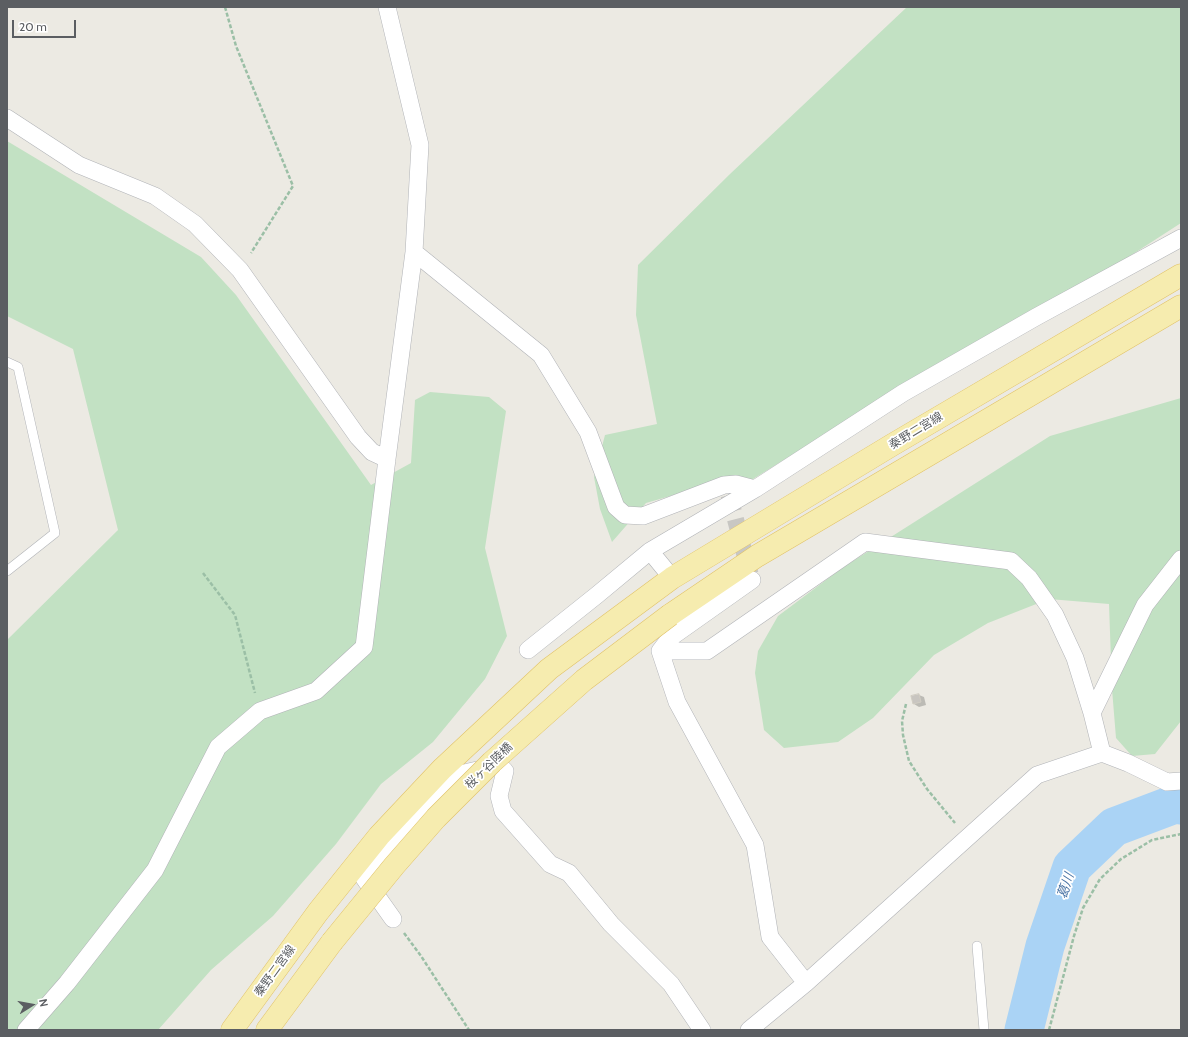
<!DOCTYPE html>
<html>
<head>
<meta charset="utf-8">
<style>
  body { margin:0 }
  #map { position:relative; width:1188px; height:1037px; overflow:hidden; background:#eceae3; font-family:Cabin,sans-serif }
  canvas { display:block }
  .frame { position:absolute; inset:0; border:8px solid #5b5e62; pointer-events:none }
  .north { position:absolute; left:12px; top:985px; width:40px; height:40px; -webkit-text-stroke:3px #fff; paint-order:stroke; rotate:79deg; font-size:11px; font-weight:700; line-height:16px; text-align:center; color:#5b5e62 }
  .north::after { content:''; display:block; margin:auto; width:14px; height:18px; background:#5b5e62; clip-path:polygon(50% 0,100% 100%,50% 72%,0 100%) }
  .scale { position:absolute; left:12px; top:20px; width:64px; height:18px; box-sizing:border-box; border:2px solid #5b5e62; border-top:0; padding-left:5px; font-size:12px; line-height:14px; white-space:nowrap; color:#5b5e62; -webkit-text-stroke:3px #fff; paint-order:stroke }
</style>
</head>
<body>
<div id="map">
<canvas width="1188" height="1037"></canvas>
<div class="frame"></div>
<div class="north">N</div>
<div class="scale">20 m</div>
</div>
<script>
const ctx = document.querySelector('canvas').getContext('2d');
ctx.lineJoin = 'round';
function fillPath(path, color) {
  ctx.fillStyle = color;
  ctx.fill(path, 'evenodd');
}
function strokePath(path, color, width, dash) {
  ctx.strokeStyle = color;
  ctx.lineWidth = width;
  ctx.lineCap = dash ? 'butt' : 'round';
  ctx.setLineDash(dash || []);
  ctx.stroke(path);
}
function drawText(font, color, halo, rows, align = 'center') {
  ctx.font = font + ' Cabin,"Noto Sans JP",sans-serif';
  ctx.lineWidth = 3.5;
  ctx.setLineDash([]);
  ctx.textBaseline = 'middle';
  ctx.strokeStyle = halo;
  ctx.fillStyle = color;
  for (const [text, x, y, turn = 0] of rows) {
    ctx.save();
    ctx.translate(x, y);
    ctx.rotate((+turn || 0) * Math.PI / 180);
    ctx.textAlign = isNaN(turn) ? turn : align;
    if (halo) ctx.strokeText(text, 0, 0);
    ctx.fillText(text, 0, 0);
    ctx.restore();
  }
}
fillPath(new Path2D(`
  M907,7H1181V223L1099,276L852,418L753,479L719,482L646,503L612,542L600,509L594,477L605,435L657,424L636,315L638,265L730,174Z
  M7,141L201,257L236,295L371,485L411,463L415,400L430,392L489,397L506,411L485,548L507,636L485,679L433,742L381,784L336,844L273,916L211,970L158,1030H7V640L118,530L73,349L7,316Z
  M1181,398V721L1155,754L1132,756L1116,738L1112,689L1109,604L1049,599L988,623L934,655L873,718L838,742L784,748L764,730L755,673L758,651L778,616L842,568L1050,436Z`), '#c2e1c3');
fillPath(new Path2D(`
  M919,695L924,697L926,705L919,707L914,704L912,696Z`), '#0003');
strokePath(new Path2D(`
  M1024,1030L1045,946L1072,867L1114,827L1175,804L1181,805`), '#aad3f5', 39);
const building = new Path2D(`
  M919,694L921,702L913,704L911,696Z`);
fillPath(building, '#c8c5c0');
strokePath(building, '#d0ccc2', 1);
strokePath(new Path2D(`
  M729,495L750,574`), '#c8c7c3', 17, [17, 8]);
const service = new Path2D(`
  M7,362L18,367L55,533L7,571
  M977,946L984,1030`);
const minor = new Path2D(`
  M7,118L79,165L155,196L195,224L240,270L358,437L372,452L387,459
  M414,252L541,355L588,432L616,507L625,515L643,516L724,485L736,484L755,489
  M650,551L672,578
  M528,650L597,595L650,551L755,489L903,393L1036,317L1181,238
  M660,651H707L865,542L1011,561L1029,578L1055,615L1075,658L1092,713L1102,753
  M660,651L677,702L755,845L770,937L806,983
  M660,651L670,638L752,580
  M1092,713L1145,605L1181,559
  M393,919L364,878L460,774L499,765L505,771L499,796L503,811L550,864L569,873L611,924L671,984L702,1030
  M26,1030L67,983L155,870L218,747L260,711L316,691L364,647L387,459L414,252L420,145L387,7
  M749,1030L806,983L1037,775L1102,753L1128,763L1167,782L1181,781`);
const primary = new Path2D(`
  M670,615L757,556L1181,306
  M232,1030L318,912L379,836L442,769L549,669L672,578L892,445L1181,275
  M267,1030L332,942`);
strokePath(service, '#b1b3b7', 10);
strokePath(minor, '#b1b3b7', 18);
strokePath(primary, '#e1c267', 23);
strokePath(new Path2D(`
  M225,7L236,46L293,186L251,253
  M203,573L235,615L255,693
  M906,704L902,721L903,735L909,761L927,789L955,823
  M404,933L421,956L469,1030
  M1049,1030L1074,936L1083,908L1100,879L1121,859L1152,840L1181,834`), '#9bbfa6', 2.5, [4, 2]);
strokePath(service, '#fff', 9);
strokePath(minor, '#fff', 17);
strokePath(primary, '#f6ecaf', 22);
const primaryBridge = new Path2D(`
  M332,942L394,866L436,818L492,762L584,680L670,615`);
strokePath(primaryBridge, '#e1c267', 23, []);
strokePath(primaryBridge, '#f6ecaf', 22);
drawText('12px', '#5b5e62', '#fff', [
  ["秦野二宮線",916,431,-31],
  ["桜ヶ谷陸橋",489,766,-44],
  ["秦野二宮線",275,971,-54]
]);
drawText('italic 13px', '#4a74a5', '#fff', [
  ["葛川",1066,886,-71]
]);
</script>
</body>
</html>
